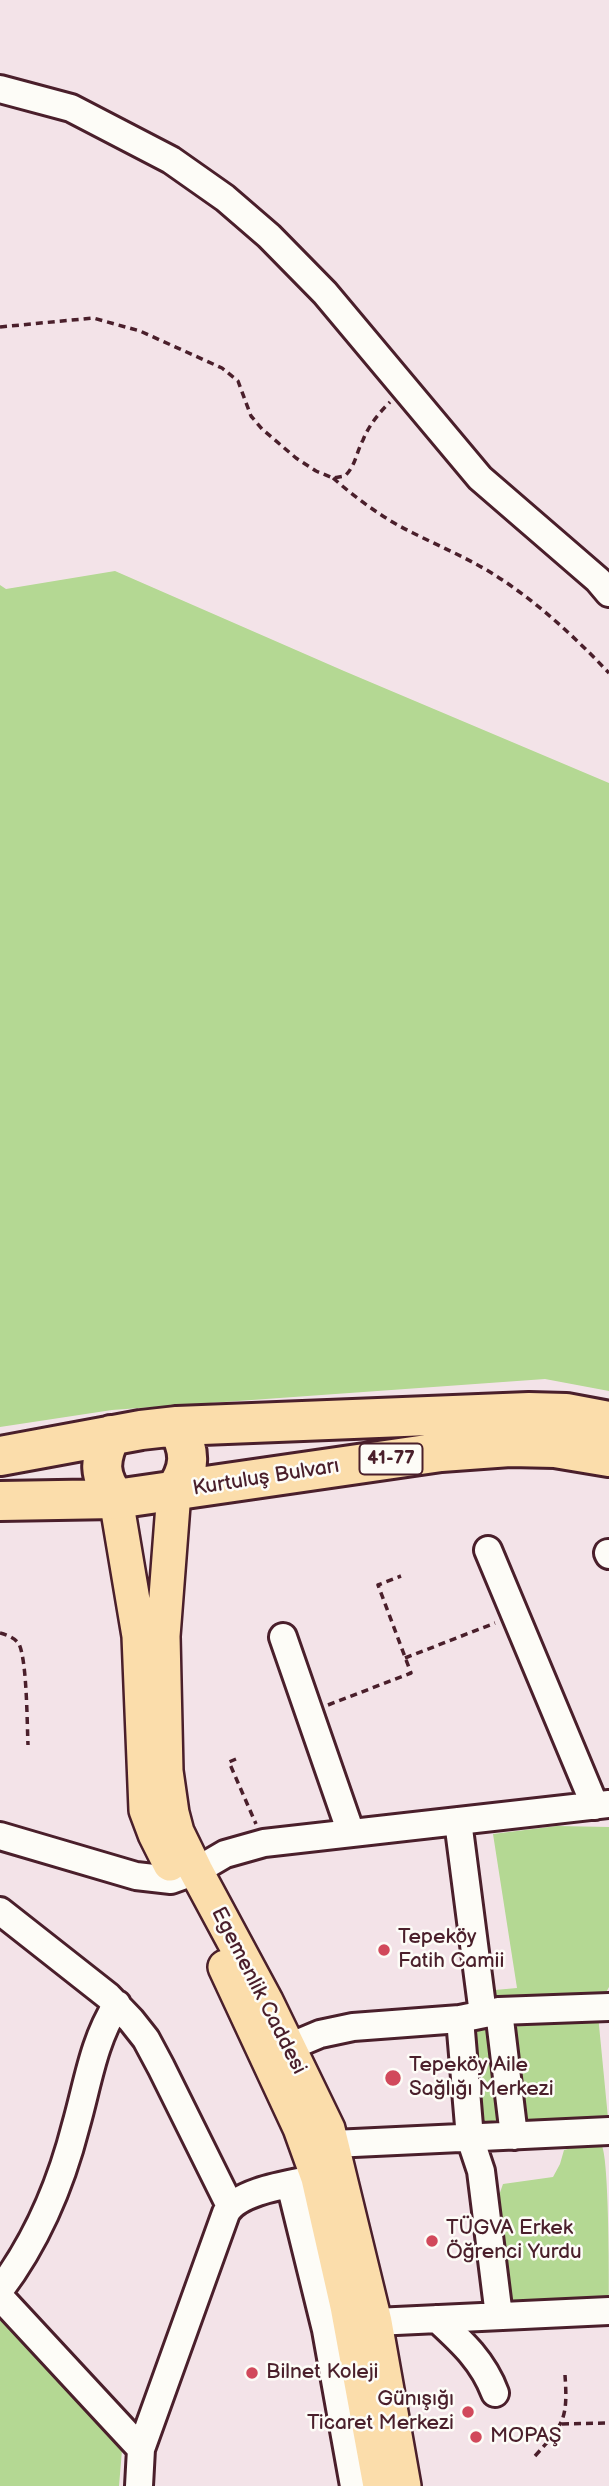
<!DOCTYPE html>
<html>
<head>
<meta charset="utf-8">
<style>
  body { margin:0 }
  canvas { display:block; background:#f3e3e8 }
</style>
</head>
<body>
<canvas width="609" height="2486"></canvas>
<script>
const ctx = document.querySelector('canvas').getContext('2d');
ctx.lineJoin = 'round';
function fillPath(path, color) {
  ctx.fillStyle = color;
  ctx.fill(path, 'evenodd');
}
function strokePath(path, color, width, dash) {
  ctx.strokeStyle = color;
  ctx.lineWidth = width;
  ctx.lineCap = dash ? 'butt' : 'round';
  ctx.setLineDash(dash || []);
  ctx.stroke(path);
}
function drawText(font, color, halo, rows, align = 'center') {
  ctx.font = font + ' "Balsamiq Sans",sans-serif';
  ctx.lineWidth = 5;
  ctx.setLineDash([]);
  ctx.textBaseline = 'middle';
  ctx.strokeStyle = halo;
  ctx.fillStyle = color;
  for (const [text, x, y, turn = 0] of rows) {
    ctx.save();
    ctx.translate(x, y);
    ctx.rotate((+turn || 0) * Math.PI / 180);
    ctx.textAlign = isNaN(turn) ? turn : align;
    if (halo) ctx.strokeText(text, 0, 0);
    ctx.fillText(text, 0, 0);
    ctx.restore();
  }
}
fillPath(new Path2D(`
  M115,571L344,671L609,783V1391L545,1379L112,1410L0,1427V585L6,589Z
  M557,1826L609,1827V1987L603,1998L497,2005L495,1990L517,1988L493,1834Z
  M598,2015L608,2118L521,2122L510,2019Z
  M492,2026L502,2124L479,2126L469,2029Z
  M583,2145L602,2146C609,2163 609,2273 609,2301L514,2305L507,2298L496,2204L503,2184L553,2177L560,2164L564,2150Z
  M0,2321H5L13,2326L122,2450L119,2486H0Z`), '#b4d893');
const minor = new Path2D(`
  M0,89L71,108L171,160L225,198L269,236L325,293L480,478L598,580L609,593
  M488,1550L595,1806
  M608,1553L609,1555
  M283,1637L351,1833
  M458,1821L483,2014
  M0,1836L136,1876L171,1880L196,1871L225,1854L264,1843L609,1804
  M0,1911L108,1996L131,2020L146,2039L161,2067L230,2206
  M499,2011L514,2136
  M460,2019L470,2138L481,2171L499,2316
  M289,2047L320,2034L353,2027L460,2019L499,2011L609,2007
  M333,2144L609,2131
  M290,2184L326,2330L354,2486
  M0,2290C36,2242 61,2184 76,2125C88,2083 93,2042 117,2004
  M0,2297L141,2449
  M437,2319C462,2342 483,2361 495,2393
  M375,2322L609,2311
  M139,2486L141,2449L226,2213C239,2190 292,2184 318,2178`);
const major = new Path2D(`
  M174,1492L163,1636L166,1771L172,1813L177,1832L196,1871L266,2001L328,2129L375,2322L404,2486
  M116,1499L139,1636L146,1810L155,1834L170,1864
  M225,1967L300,2128L318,2178L347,2306L380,2486`);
const highway = new Path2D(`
  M111,1435C99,1460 98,1476 116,1499
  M0,1456L141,1430L177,1426L529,1412L566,1413L609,1421
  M174,1492C191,1468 191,1452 177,1426
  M0,1501L116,1499L441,1452L510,1447L555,1448L609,1457`);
strokePath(minor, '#4a1f2b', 32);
strokePath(major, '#4a1f2b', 38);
strokePath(highway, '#4a1f2b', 44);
strokePath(new Path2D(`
  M0,327L93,318L140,331L222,368L238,381L251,416L262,429L296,458L316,471L333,478L345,476C356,465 356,453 363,440C369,425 379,413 390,402
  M333,478C357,499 384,519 413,533C439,546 465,557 490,572C534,599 574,636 609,673
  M0,1633C7,1635 15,1638 19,1644C27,1661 27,1723 28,1745
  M405,1658L495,1623
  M328,1705L411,1673L378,1585L401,1576
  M236,1759L229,1762L256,1824
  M562,2424L609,2423
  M535,2456C564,2424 568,2419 565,2375`), '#4a1f2b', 3.5, [7, 5]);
strokePath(minor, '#fdfcf7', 26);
strokePath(major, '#fbddab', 33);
strokePath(highway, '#fbddab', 38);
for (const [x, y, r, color] of [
  [384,1950,7,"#d1495b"],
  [393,2078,9,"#d1495b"],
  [432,2241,7,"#d1495b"],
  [252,2373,7,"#d1495b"],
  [468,2412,7,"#d1495b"],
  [476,2437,7,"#d1495b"]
]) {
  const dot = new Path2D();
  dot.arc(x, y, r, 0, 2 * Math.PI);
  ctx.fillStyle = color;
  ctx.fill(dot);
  strokePath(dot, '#fdfcf7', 2.5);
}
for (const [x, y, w] of [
  [391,1459,63]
]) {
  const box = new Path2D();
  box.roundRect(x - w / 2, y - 15.5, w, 31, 5);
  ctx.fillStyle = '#fdfcf7';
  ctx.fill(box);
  strokePath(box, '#4a1f2b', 2);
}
drawText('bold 19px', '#4a1f2b', null, [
  ["41-77",391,1459]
]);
drawText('21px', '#4a1f2b', '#fdfcf7', [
  ["Kurtuluş Bulvarı",266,1478,-9],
  ["Egemenlik Caddesi",258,1991,63]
]);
drawText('21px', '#4a1f2b', '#fdfcf7', [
  ["Tepeköy",398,1938],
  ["Fatih Camii",398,1962],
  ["Tepeköy Aile",409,2066],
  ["Sağlığı Merkezi",409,2090],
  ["TÜGVA Erkek",446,2229],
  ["Öğrenci Yurdu",446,2253],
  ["Bilnet Koleji",266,2373],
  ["Günışığı",454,2400,"right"],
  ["Ticaret Merkezi",454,2424,"right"],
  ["MOPAŞ",490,2437]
], 'left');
</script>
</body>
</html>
